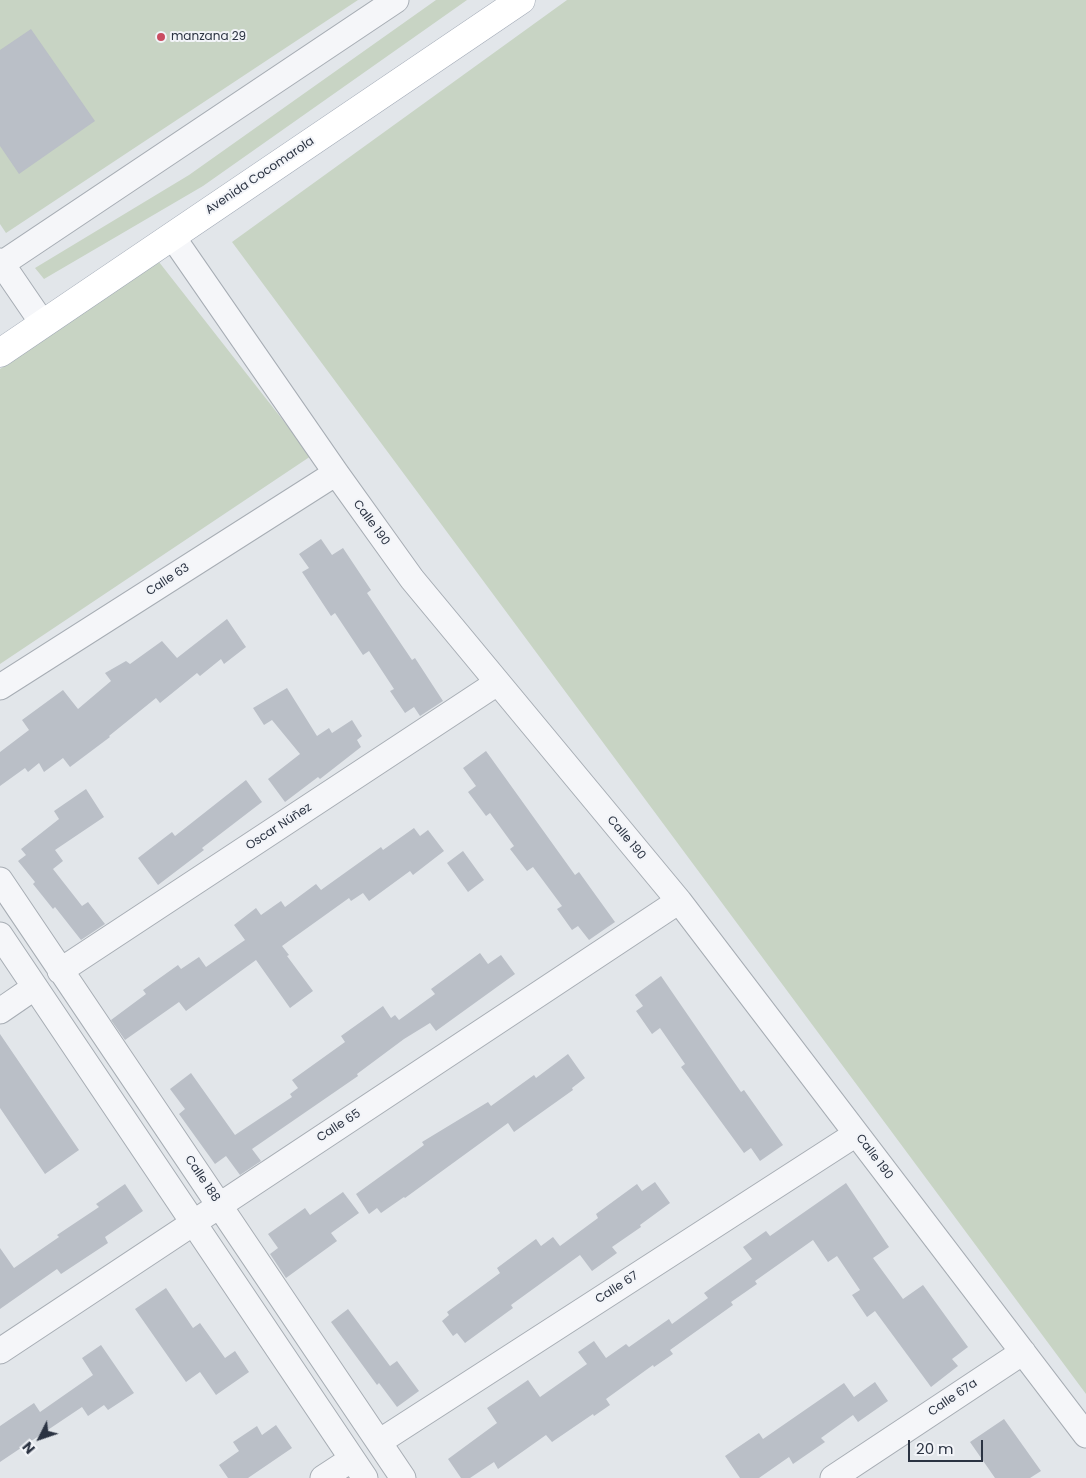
<!DOCTYPE html>
<html>
<head>
<meta charset="utf-8">
<style>
  body { margin:0 }
  #map { position:relative; width:1086px; height:1478px; overflow:hidden; background:#e2e6ea; font-family:Poppins,sans-serif }
  canvas { display:block }
  .north { position:absolute; left:15px; top:1413px; width:50px; height:50px; -webkit-text-stroke:4px #f2f4f8; paint-order:stroke; rotate:229deg; font-size:14px; font-weight:700; line-height:20px; text-align:center; color:#2b3342 }
  .north::after { content:''; display:block; margin:auto; width:18px; height:22px; background:#2b3342; clip-path:polygon(50% 0,100% 100%,50% 72%,0 100%) }
  .scale { position:absolute; left:908px; top:1440px; width:75px; height:22px; box-sizing:border-box; border:2px solid #2b3342; border-top:0; padding-left:6px; font-size:15px; line-height:18px; white-space:nowrap; color:#2b3342; -webkit-text-stroke:4px #f2f4f8; paint-order:stroke }
</style>
</head>
<body>
<div id="map">
<canvas width="1086" height="1478"></canvas>
<div class="north">N</div>
<div class="scale">20 m</div>
</div>
<script>
const ctx = document.querySelector('canvas').getContext('2d');
ctx.lineJoin = 'round';
function fillPath(path, color) {
  ctx.fillStyle = color;
  ctx.fill(path, 'evenodd');
}
function strokePath(path, color, width, dash) {
  ctx.strokeStyle = color;
  ctx.lineWidth = width;
  ctx.lineCap = dash ? 'butt' : 'round';
  ctx.setLineDash(dash || []);
  ctx.stroke(path);
}
function drawText(font, color, halo, rows, align = 'center') {
  ctx.font = font + ' Poppins,sans-serif';
  ctx.lineWidth = 4;
  ctx.setLineDash([]);
  ctx.textBaseline = 'middle';
  ctx.strokeStyle = halo;
  ctx.fillStyle = color;
  for (const [text, x, y, turn = 0] of rows) {
    ctx.save();
    ctx.translate(x, y);
    ctx.rotate((+turn || 0) * Math.PI / 180);
    ctx.textAlign = isNaN(turn) ? turn : align;
    if (halo) ctx.strokeText(text, 0, 0);
    ctx.fillText(text, 0, 0);
    ctx.restore();
  }
}
fillPath(new Path2D(`
  M0,0H358L6,233L0,224Z
  M436,0H467L203,186L44,279L35,268L189,175Z
  M567,0H1086V1394L232,242Z
  M159,262L311,456L0,664V369Z`), '#c8d4c4');
fillPath(new Path2D(`
  M31,29L95,121L19,174L0,146V50Z
  M321,539L332,555L343,548L371,590L367,593L412,660L415,658L443,701L420,716L414,707L405,713L390,691L394,689L369,651L363,655L335,613L331,616L302,572L309,568L299,554Z
  M227,619L246,647L224,664L221,659L200,676L197,673L160,703L156,698L109,736L110,737L70,767L63,758L44,772L39,763L28,772L25,768L0,786V752L29,730L22,720L63,690L78,709L111,681L105,673L126,661L130,664L162,641L177,658Z
  M287,688L317,736L329,728L332,733L352,720L362,736L357,740L361,747L320,779L318,777L285,802L268,779L300,754L272,720L264,725L253,708Z
  M486,751L575,875L579,872L615,922L589,940L578,926L572,930L557,909L562,906L533,867L527,871L510,849L514,846L490,813L486,816L468,792L476,786L463,768Z
  M246,780L262,802L202,848L204,850L158,885L138,858L172,832L175,836Z
  M86,789L104,817L55,850L63,861L53,869L82,906L88,902L105,924L81,940L55,907L53,909L33,884L35,882L18,861L26,855L21,849L59,819L54,811Z
  M414,828L420,836L428,830L444,851L413,875L410,871L369,901L363,893L351,901L349,898L282,946L289,955L287,956L313,991L290,1008L256,960L186,1011L179,1002L125,1040L111,1020L146,994L143,990L178,965L181,969L199,957L206,967L245,940L234,925L256,908L261,915L281,901L285,907L316,884L321,890L381,847L383,850Z
  M463,851L484,880L468,892L447,863Z
  M480,953L488,964L501,955L515,974L436,1031L430,1023L404,1039L357,1074L358,1076L252,1149L261,1161L240,1175L226,1156L215,1164L179,1114L185,1109L170,1089L191,1073L235,1135L292,1097L290,1094L298,1088L292,1080L345,1042L341,1036L383,1006L391,1018L395,1015L399,1020L435,994L431,989Z
  M661,976L727,1072L741,1092L744,1090L783,1145L760,1161L751,1148L744,1153L681,1067L685,1064L660,1028L652,1034L636,1011L643,1006L635,995Z
  M0,1034L79,1150L45,1174L0,1108Z
  M568,1054L585,1078L572,1088L573,1090L514,1132L508,1123L405,1198L404,1197L381,1213L377,1208L369,1214L356,1194L424,1145L422,1142L488,1102L491,1106L534,1075L536,1078Z
  M655,1182L670,1203L640,1225L641,1227L612,1247L617,1253L592,1271L580,1255L511,1305L513,1308L465,1343L457,1333L453,1336L442,1321L449,1315L447,1312L500,1273L497,1268L536,1239L541,1246L553,1237L560,1246L598,1218L596,1214L637,1184L642,1191Z
  M846,1183L889,1247L873,1258L903,1299L923,1285L968,1347L952,1359L958,1366L931,1387L875,1311L867,1317L852,1295L860,1290L837,1256L828,1262L813,1240L755,1281L757,1284L731,1302L733,1305L670,1350L673,1354L654,1367L653,1365L606,1399L610,1405L594,1416L593,1414L552,1442L546,1435L498,1469L494,1462L470,1478H461L448,1459L497,1423L487,1408L528,1380L540,1397L587,1364L578,1352L594,1341L606,1358L626,1344L629,1347L669,1319L672,1324L708,1298L704,1293L752,1259L743,1247L766,1231L770,1236Z
  M125,1184L143,1211L105,1237L108,1243L61,1274L57,1269L0,1309V1248L14,1268L59,1237L57,1235L99,1207L96,1204Z
  M343,1192L359,1213L331,1233L337,1241L286,1278L270,1254L278,1248L268,1234L305,1208L310,1215Z
  M166,1288L193,1328L200,1323L225,1358L235,1351L249,1372L216,1395L200,1372L186,1382L135,1309Z
  M348,1309L390,1366L397,1361L419,1391L397,1407L379,1383L377,1385L331,1322Z
  M101,1345L134,1393L108,1410L104,1405L88,1416L82,1407L0,1462V1426L34,1403L40,1412L93,1375L82,1358Z
  M875,1382L888,1401L858,1422L853,1415L821,1438L825,1442L793,1464L789,1457L759,1478H740L725,1456L759,1433L763,1439L844,1383L854,1397Z
  M1004,1419L1041,1471L1030,1478H995L970,1442Z
  M276,1425L292,1448L248,1478H228L219,1465L239,1451L233,1442L257,1426L262,1435Z`), '#babfc7');
const minor = new Path2D(`
  M172,236L336,473L412,579L679,901L1086,1435
  M0,261L43,324
  M0,265L396,0
  M0,687L336,473
  M0,880L403,1478
  M0,935L365,1478
  M60,971L497,683
  M0,1011L35,987
  M0,1351L679,901
  M379,1442L856,1134
  M323,1478L352,1459
  M833,1478L1023,1352`);
const major = new Path2D(`
  M0,353L521,0`);
strokePath(minor, '#a7adb4', 27);
strokePath(major, '#a2aab6', 29);
strokePath(minor, '#f5f6f9', 25);
strokePath(major, '#fff', 28);
for (const [x, y, r, color] of [
  [161,37,5,"#ca4d61"]
]) {
  const dot = new Path2D();
  dot.arc(x, y, r, 0, 2 * Math.PI);
  ctx.fillStyle = color;
  ctx.fill(dot);
  strokePath(dot, '#f2f4f8', 2);
}
drawText('12px', '#2b3342', '#f2f4f8', [
  ["manzana 29",171,37]
], 'left');
drawText('12px', '#2b3342', '#f2f4f8', [
  ["Avenida Cocomarola",260,176,-34],
  ["Calle 190",371,523,54],
  ["Calle 63",168,580,-33],
  ["Oscar Núñez",279,827,-33],
  ["Calle 190",626,838,50],
  ["Calle 65",339,1126,-33],
  ["Calle 190",874,1157,53],
  ["Calle 188",202,1179,56],
  ["Calle 67",617,1288,-33],
  ["Calle 67a",953,1398,-34]
]);
</script>
</body>
</html>
